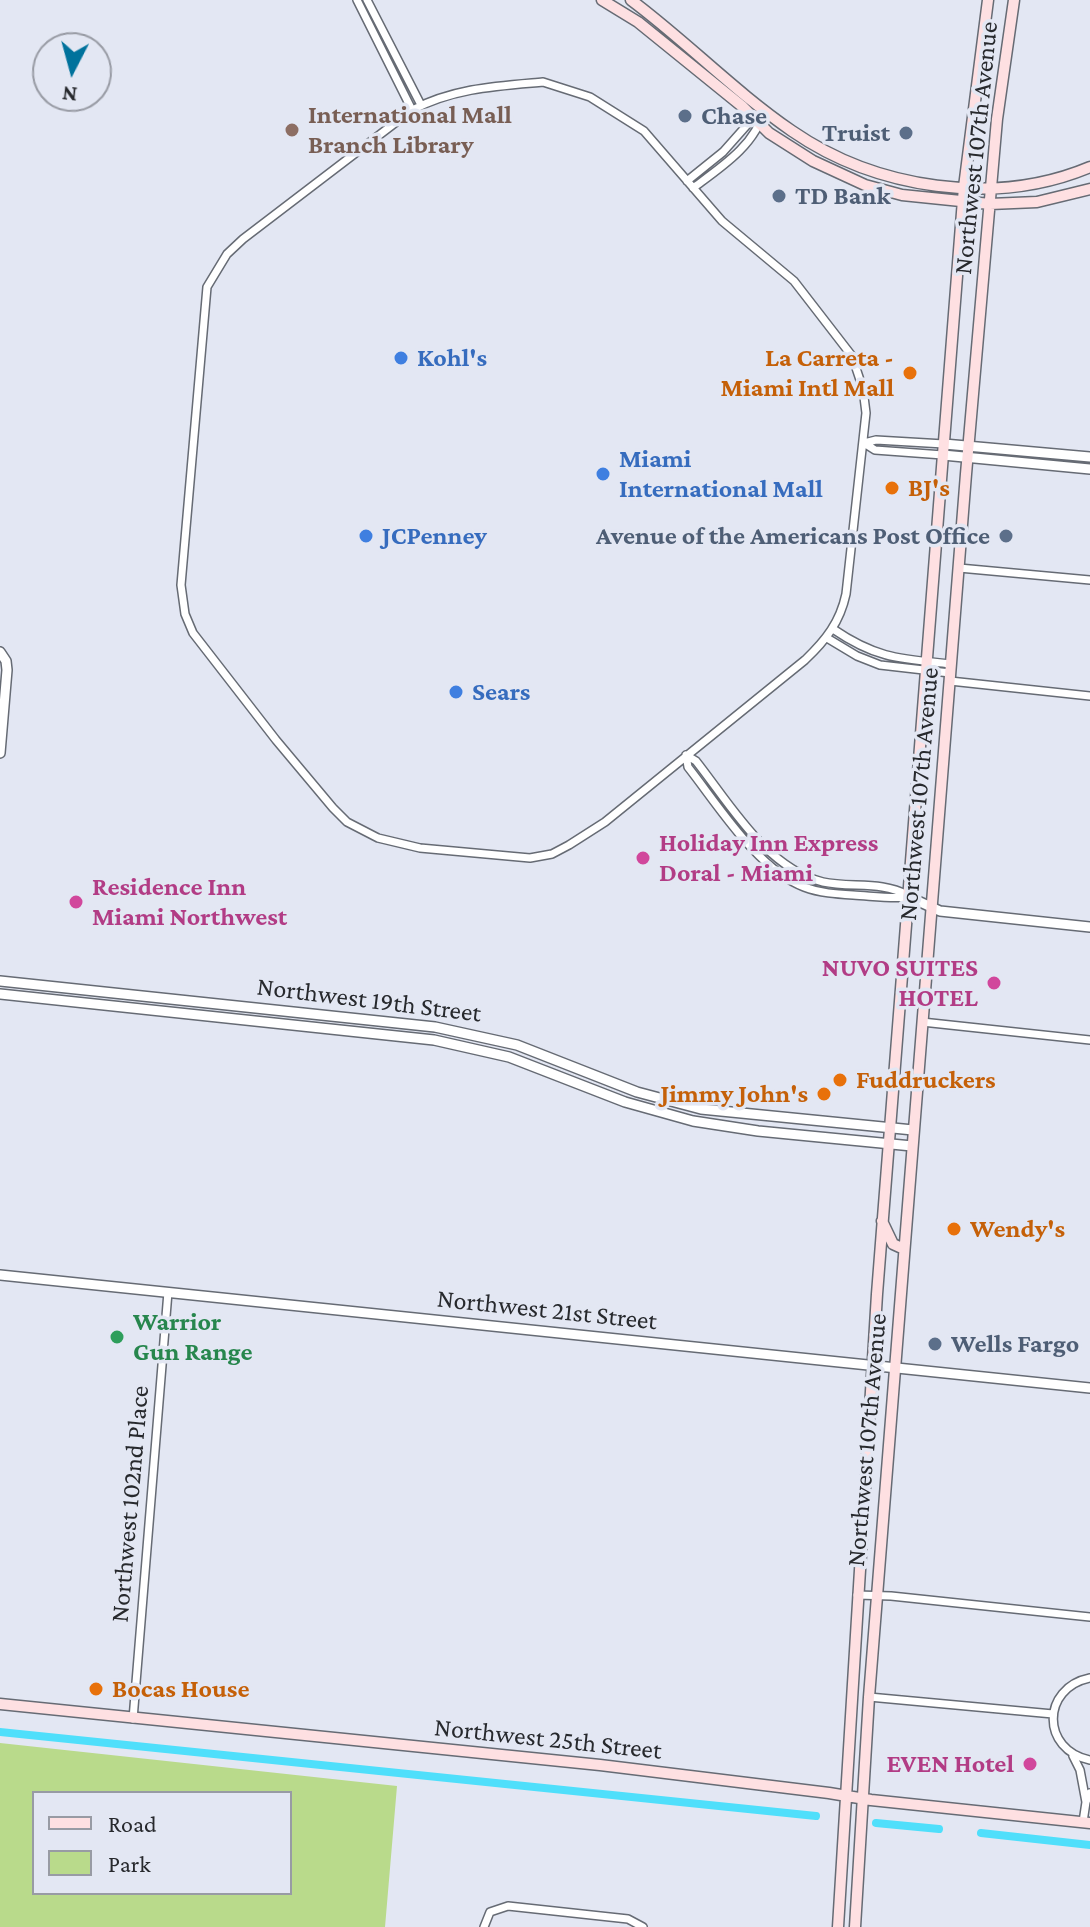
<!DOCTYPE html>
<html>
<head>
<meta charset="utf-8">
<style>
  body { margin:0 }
  #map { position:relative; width:1090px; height:1927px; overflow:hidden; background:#e3e7f3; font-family:"Crimson Pro",serif }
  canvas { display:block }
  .legend { position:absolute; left:32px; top:1791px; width:260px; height:104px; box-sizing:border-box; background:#e3e7f3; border:2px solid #989ba4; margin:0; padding:10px 14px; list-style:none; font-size:24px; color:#27292d }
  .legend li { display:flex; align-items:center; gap:16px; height:40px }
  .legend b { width:40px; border:2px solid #989ba4 }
  .north { position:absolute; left:32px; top:32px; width:80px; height:80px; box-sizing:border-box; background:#e3e7f3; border:2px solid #989ba4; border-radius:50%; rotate:186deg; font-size:22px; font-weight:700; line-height:32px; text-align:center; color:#27292d }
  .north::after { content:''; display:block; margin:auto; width:28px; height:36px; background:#00729c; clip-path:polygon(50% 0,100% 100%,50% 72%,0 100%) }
</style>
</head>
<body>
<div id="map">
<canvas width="1090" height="1927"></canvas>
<ul class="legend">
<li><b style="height:10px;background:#fee0e2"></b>Road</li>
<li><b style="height:22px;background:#b9da8b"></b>Park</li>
</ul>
<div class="north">N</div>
</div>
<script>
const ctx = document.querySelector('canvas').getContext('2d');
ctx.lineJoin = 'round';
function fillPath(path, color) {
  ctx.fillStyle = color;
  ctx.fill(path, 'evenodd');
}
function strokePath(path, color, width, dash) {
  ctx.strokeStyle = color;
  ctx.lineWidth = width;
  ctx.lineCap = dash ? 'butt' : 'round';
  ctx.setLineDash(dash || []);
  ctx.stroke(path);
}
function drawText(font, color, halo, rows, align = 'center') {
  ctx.font = font + ' "Crimson Pro",serif';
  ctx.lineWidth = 7;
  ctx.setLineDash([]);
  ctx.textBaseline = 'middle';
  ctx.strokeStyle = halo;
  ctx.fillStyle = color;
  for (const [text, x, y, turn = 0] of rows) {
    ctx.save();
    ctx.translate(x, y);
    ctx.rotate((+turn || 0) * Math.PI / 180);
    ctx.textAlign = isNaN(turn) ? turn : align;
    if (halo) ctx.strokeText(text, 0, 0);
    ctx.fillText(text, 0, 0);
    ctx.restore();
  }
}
fillPath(new Path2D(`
  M0,1743L397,1786L385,1927H0ZM34,1793H290V1893H34Z`), '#b9da8b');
strokePath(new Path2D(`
  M0,1732L816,1816
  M876,1823L939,1829
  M981,1833L1090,1845`), '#4fdffb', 8);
const minor = new Path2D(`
  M357,0L412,110
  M367,0L421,105
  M543,82L590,97L644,131L722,221L794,281L852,356L863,389L866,413L846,594C840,622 826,640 805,660L605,822L569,845L552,854L530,858L420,848L378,838L347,822L333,808L276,740L193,633L185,614L181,585L207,287L227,254L243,239L412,110C454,88 497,86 543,82Z
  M687,181L723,152L755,116
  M693,188C720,168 756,145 764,110
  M864,443L875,450L943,455
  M864,443L876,440L944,444
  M959,568L1090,580
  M833,629C877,659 901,659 951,664
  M827,638L857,656L880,665L950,673
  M950,681L1090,696
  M686,755L688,767C718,805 758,870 804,887C820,893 836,894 853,895C872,896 890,899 909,897
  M686,755L696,761C730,804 767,869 823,882C851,888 882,881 907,895
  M922,1022L1090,1040
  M857,1595L891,1596L1090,1617
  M1090,1678C1041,1688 1041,1750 1090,1760
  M869,1697L1053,1714
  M133,1719L168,1292
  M1073,1756L1080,1770L1086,1802
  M1083,1822L1086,1802L1090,1793
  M484,1927L490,1912L508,1906L628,1919L643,1927`);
const tertiary = new Path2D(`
  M944,444L1090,457
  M943,455L1090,469
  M0,652L6,661L7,670L0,753
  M909,897L940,911L1090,927
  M0,981L435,1027L517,1045L637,1092L701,1109L913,1130
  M0,994L434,1040L509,1057L625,1102L693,1121L758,1131L912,1146
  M0,1275L1090,1388`);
const secondary = new Path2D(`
  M602,0L638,22L743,107L769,133L813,161L865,185L902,195L990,204L1037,202L1090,189
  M631,0C686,41 735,92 792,131C876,189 995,207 1090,167
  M882,1221L893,1244L904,1249
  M0,1704L600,1765L829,1793L871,1800L1090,1823
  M838,1927L877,1294L964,187L988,0
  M855,1927L869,1697L966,474L997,119L1014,0`);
strokePath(minor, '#666b74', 10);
strokePath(tertiary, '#666b74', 12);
strokePath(secondary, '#666b74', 13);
strokePath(minor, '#fff', 7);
strokePath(tertiary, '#fff', 9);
strokePath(secondary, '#fee0e2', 10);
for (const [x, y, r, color] of [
  [685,116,8,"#5c6f8a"],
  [292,130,8,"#8d6e63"],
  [906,133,8,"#5c6f8a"],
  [779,196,8,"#5c6f8a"],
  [401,358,8,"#3f7fe0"],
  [910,373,8,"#e8710a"],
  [603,474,8,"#3f7fe0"],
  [892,488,8,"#e8710a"],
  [366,536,8,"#3f7fe0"],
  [1006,536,8,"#5c6f8a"],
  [456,692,8,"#3f7fe0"],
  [643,858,8,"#d1479c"],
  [76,902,8,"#d1479c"],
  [994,983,8,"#d1479c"],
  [840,1080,8,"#e8710a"],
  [824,1094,8,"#e8710a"],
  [954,1229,8,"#e8710a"],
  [117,1337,8,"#2e9e5b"],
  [935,1344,8,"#5c6f8a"],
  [96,1689,8,"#e8710a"],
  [1030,1764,8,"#d1479c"]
]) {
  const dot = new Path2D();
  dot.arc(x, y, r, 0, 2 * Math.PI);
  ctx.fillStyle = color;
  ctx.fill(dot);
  strokePath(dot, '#e3e7f3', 3);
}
drawText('bold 26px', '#785e54', '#e3e7f3', [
  ["International Mall",308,115],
  ["Branch Library",308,145]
], 'left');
drawText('bold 26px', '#4e5e75', '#e3e7f3', [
  ["Chase",701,116],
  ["Truist",890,133,"right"],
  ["TD Bank",795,196],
  ["Avenue of the Americans Post Office",990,536,"right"],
  ["Wells Fargo",951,1344]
], 'left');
drawText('26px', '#27292d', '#e3e7f3', [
  ["Northwest 107th Avenue",976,148,-84],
  ["Northwest 107th Avenue",919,794,-85],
  ["Northwest 19th Street",369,1000,7],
  ["Northwest 21st Street",547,1310,6],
  ["Northwest 107th Avenue",867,1440,-85],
  ["Northwest 102nd Place",130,1504,-85],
  ["Northwest 25th Street",548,1739,6]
]);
drawText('bold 26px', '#366cbe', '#e3e7f3', [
  ["Kohl's",417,358],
  ["Miami",619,459],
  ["International Mall",619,489],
  ["JCPenney",382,536],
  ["Sears",472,692]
], 'left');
drawText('bold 26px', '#c56008', '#e3e7f3', [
  ["La Carreta -",894,358,"right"],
  ["Miami Intl Mall",894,388,"right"],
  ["BJ's",908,488],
  ["Fuddruckers",856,1080],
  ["Jimmy John's",808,1094,"right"],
  ["Wendy's",970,1229],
  ["Bocas House",112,1689]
], 'left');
drawText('bold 26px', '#b23c85', '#e3e7f3', [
  ["Holiday Inn Express",659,843],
  ["Doral - Miami",659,873],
  ["Residence Inn",92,887],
  ["Miami Northwest",92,917],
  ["NUVO SUITES",978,968,"right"],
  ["HOTEL",978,998,"right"],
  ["EVEN Hotel",1014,1764,"right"]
], 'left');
drawText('bold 26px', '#27864d', '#e3e7f3', [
  ["Warrior",133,1322],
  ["Gun Range",133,1352]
], 'left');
</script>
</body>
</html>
